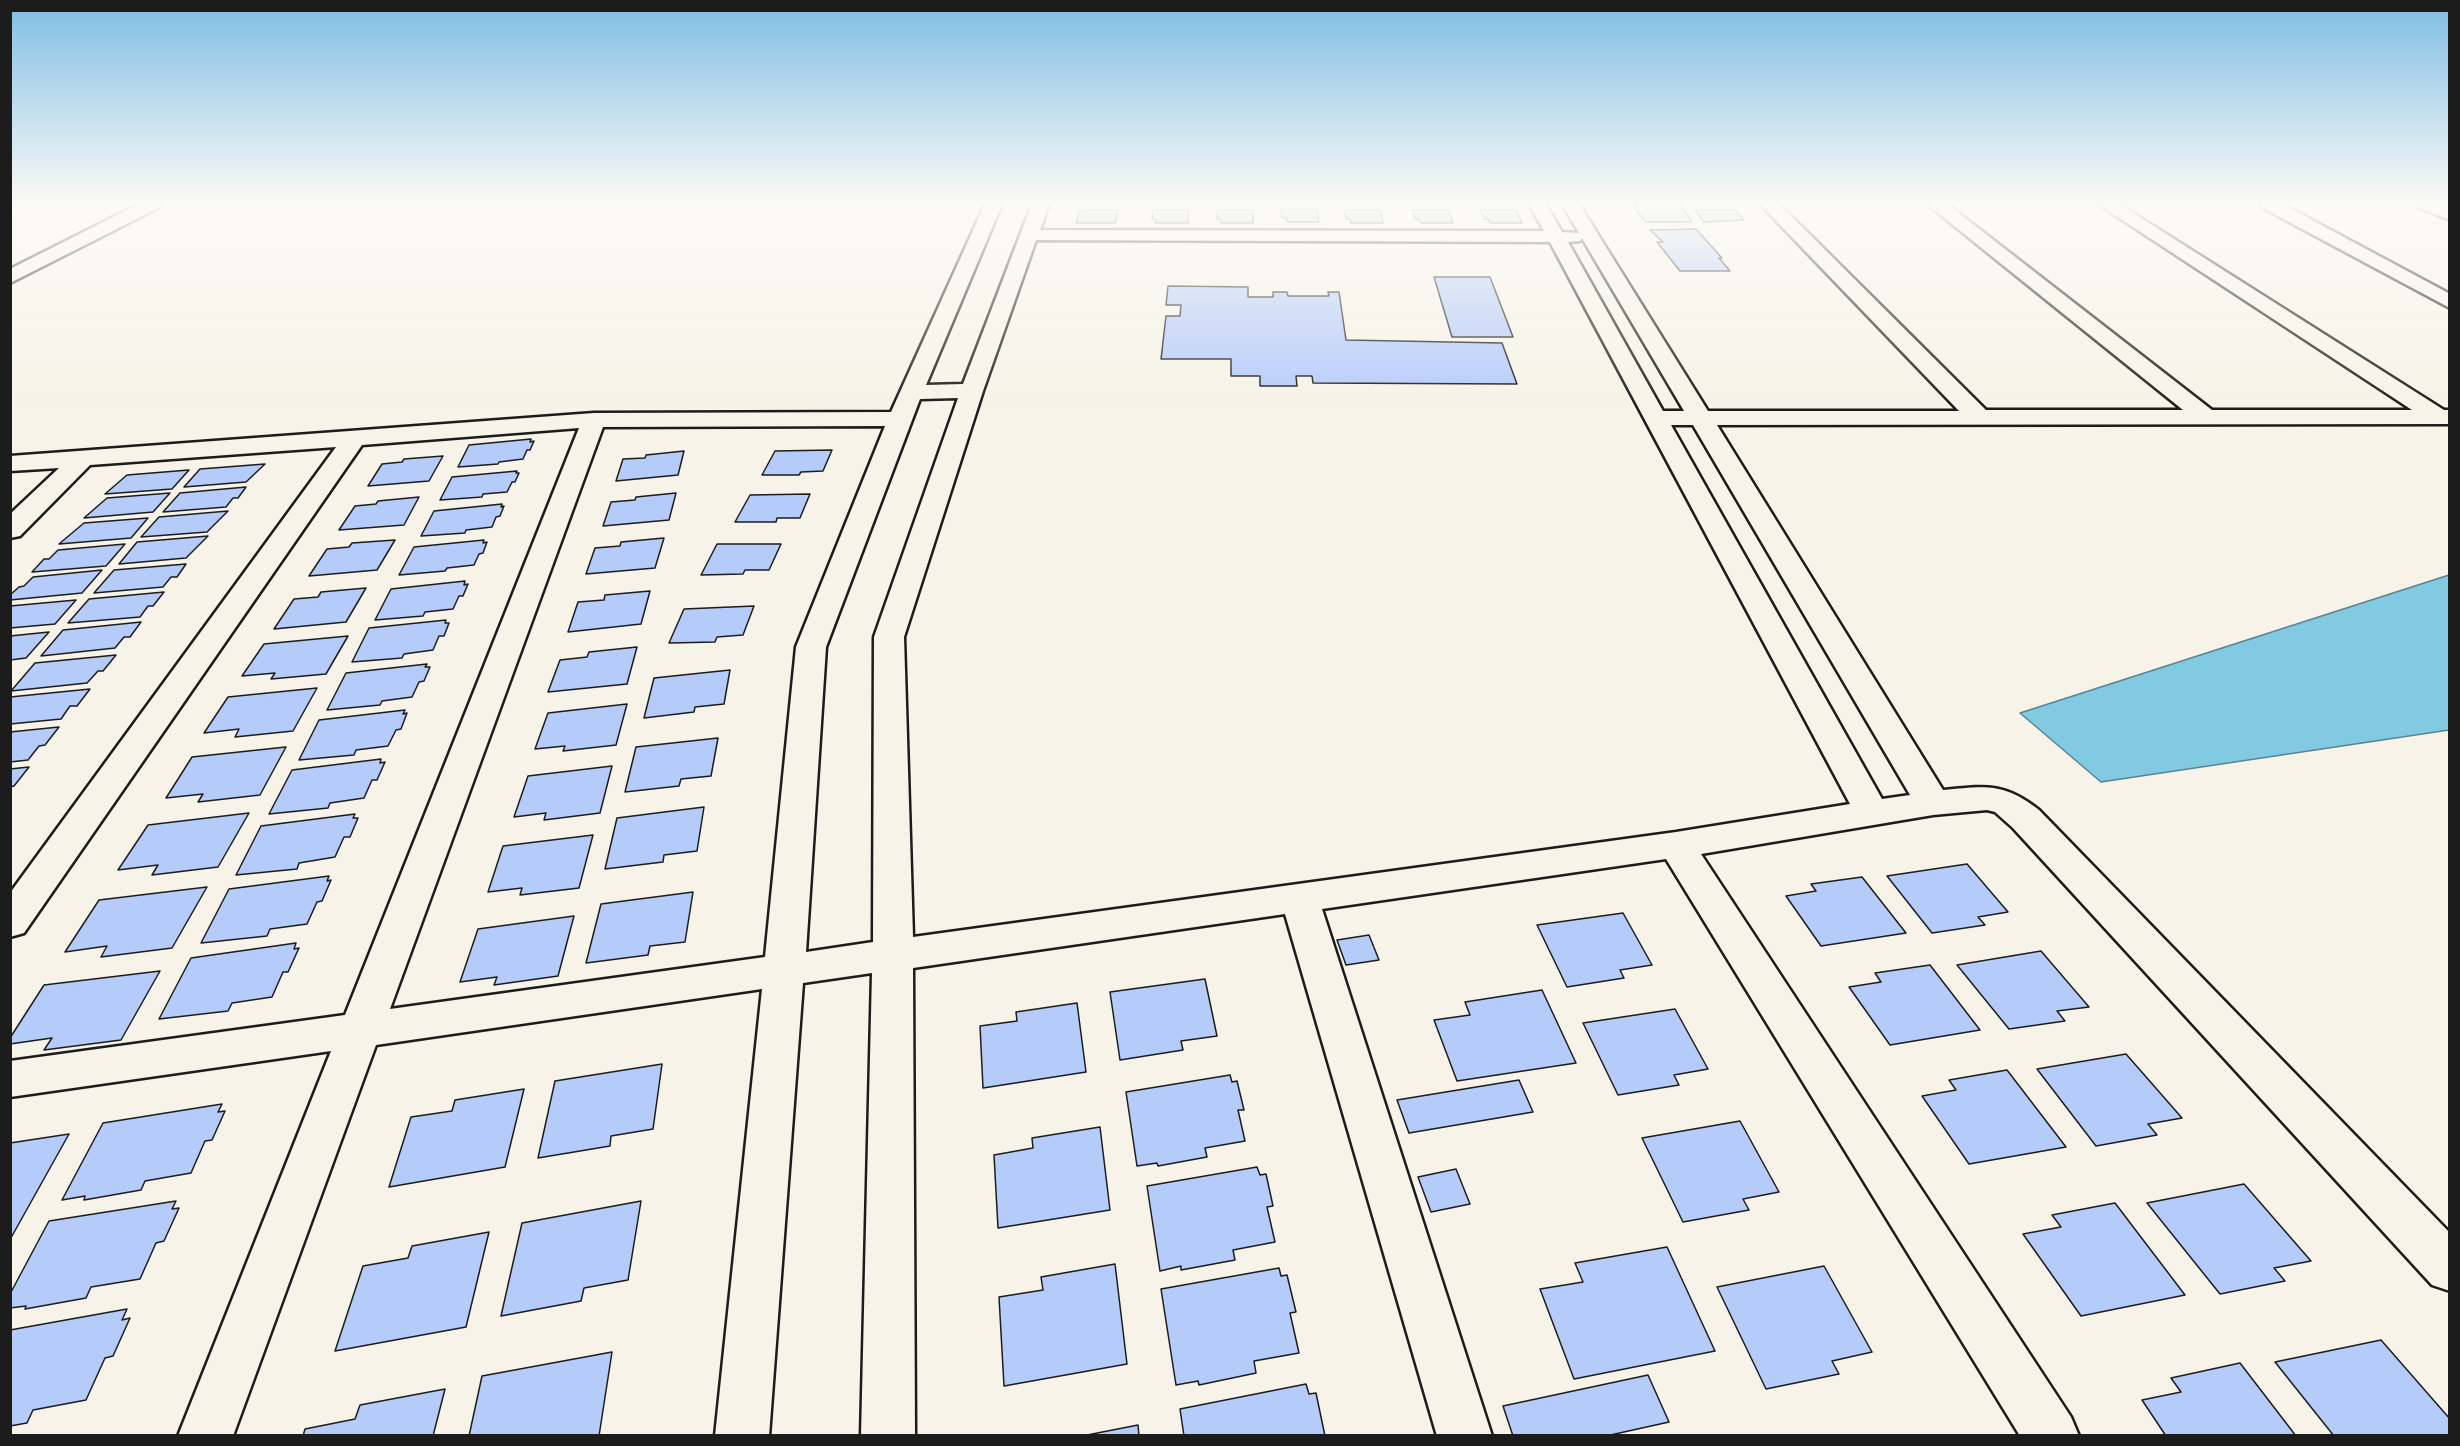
<!DOCTYPE html>
<html>
<head>
<meta charset="utf-8">
<style>
  body { margin:0 }
  #map { position:relative; width:2460px; height:1446px; overflow:hidden; background:#f7f3e8; font-family:"Gochi Hand",sans-serif }
  canvas { display:block }
  .frame { position:absolute; inset:0; border:12px solid #1c1c1c; pointer-events:none }
</style>
</head>
<body>
<div id="map">
<canvas width="2460" height="1446"></canvas>
<div class="frame"></div>
</div>
<script>
const ctx = document.querySelector('canvas').getContext('2d');
ctx.lineJoin = 'round';
function fillPath(path, color) {
  ctx.fillStyle = color;
  ctx.fill(path, 'evenodd');
}
function strokePath(path, color, width, dash) {
  ctx.strokeStyle = color;
  ctx.lineWidth = width;
  ctx.lineCap = dash ? 'butt' : 'round';
  ctx.setLineDash(dash || []);
  ctx.stroke(path);
}
const water = new Path2D(`
  M2449,575V730L2101,782L2020,713Z`);
fillPath(water, '#81cae1');
strokePath(water, '#598492', 1.5);
const building = new Path2D(`
  M1634,204H1680L1692,222H1646L1634,208H1637Z
  M1281,209H1317L1319,222H1287V218H1282Z
  M1091,210H1118L1115,223H1076L1079,212Z
  M1153,210H1188V223H1155L1156,219H1152Z
  M1217,210H1253V223H1221V219H1217Z
  M1344,210H1380L1383,223H1351L1350,219H1346Z
  M1412,210H1448L1453,223H1421L1419,219H1415Z
  M1480,210H1516L1522,223H1490L1488,219H1484Z
  M1695,210H1735L1744,220L1704,222Z
  M1696,229L1722,258H1719L1730,271H1680L1657,242H1663L1650,230Z
  M1434,277H1490L1513,337H1452Z
  M1168,286L1248,287V297H1273V292H1287L1288,296H1329L1328,292H1339L1346,340L1502,343L1517,384L1313,383L1312,376H1296L1297,386H1260V376H1231V359H1161L1166,316H1180L1181,305H1166Z
  M531,439L530,442L534,441L530,450H527L523,459L499,462L498,464L458,467L469,445Z
  M832,450L823,471L801,472L799,475H762L775,451Z
  M684,451L678,475L616,481L623,459L645,458L646,455Z
  M443,456L429,481L368,486L382,464L402,462L404,459Z
  M265,464L246,482L184,487L200,469Z
  M189,470L172,489L105,494L127,475Z
  M517,471L516,473H519L515,482H512L507,492L483,494L482,497L440,500L452,477Z
  M246,487L238,498H233L226,507L163,512L180,493Z
  M170,493L153,512L84,518L107,498Z
  M676,493L669,520L603,526L611,502L635,500L636,497Z
  M810,494L800,518H777L776,522H735L750,495Z
  M419,497L404,525L339,530L355,506L376,504L378,501Z
  M502,504L501,507L504,506L500,516L496,517L492,527L466,530L465,533L421,536L434,511Z
  M228,511L207,532L141,537L159,517Z
  M148,518L131,538L59,544L84,523Z
  M208,536L186,558L119,564L137,542Z
  M664,538L655,568L586,574L595,548L620,546L621,542Z
  M395,540L377,570L309,576L327,549L349,547L352,543Z
  M484,540L483,543L487,542L483,553L479,554L474,565L447,568L445,571L399,575L414,547Z
  M125,544L106,566L32,572L44,559H49L58,550Z
  M717,544H781L769,570H745L743,574L701,575Z
  M186,564L177,577H171L163,587L94,593L114,570Z
  M102,570L82,593L10,600V595L19,587L24,586L33,577Z
  M465,581L464,585L468,584L463,596H459L453,609L425,612L423,616L375,620L391,589Z
  M366,588L346,622L274,629L294,599L318,597L321,592Z
  M650,591L641,624L568,632L578,602L604,600L605,595Z
  M164,592L153,606H148L140,617L68,623L89,599Z
  M76,600L55,624L10,628V606Z
  M754,606L743,635L717,637L715,642L669,643L684,609Z
  M446,620L445,623H449L444,636H439L433,650L404,654L402,658L352,662L369,628Z
  M141,622L130,637H124L115,648L41,656L63,630Z
  M49,632L26,658L10,660V636Z
  M348,636L326,674L271,679L275,673L242,676L264,644Z
  M637,647L627,684L548,692L560,660L587,657L589,652Z
  M116,655L103,671H98L87,683L11,691L35,663Z
  M427,664L425,667H430L424,681L419,682L412,697L382,701L380,705L327,710L346,673Z
  M730,670L724,704L695,707L694,712L644,718L654,678Z
  M317,688L293,731L235,737L239,729L204,733L228,697Z
  M90,689L77,706H70L61,719L10,724V697Z
  M627,704L616,745L563,751L565,746L535,749L548,713Z
  M405,710L403,714L407,713L401,729L396,730L388,746L356,750L354,755L299,760L319,720Z
  M59,727L45,745L39,746L28,760L10,762V732Z
  M718,738L711,776L681,779L679,786L625,792L636,747Z
  M286,747L260,795L198,802L203,794L166,798L192,757Z
  M381,759L380,763L385,762L377,780H372L364,798L330,803L328,808L269,814L292,770Z
  M612,766L600,813L544,820L546,813L514,817L528,776Z
  M29,767L14,786L10,787V769Z
  M704,807L697,851L664,855L663,862L605,869L617,818Z
  M249,813L218,867L152,875L158,865L118,870L148,825Z
  M355,814L353,818H358L350,837H344L335,857L299,863L297,869L236,875L261,826Z
  M593,835L579,888L520,895L522,888L488,892L503,846Z
  M1967,864L2008,912L1978,917L1985,925L1932,933L1887,876Z
  M329,876L327,881L331,880L322,901L317,902L307,924L270,929L267,936L201,943L229,889Z
  M1862,877L1906,933L1821,946L1786,896L1816,891L1811,884Z
  M207,887L172,948L101,957L107,946L65,952L99,900Z
  M693,892L685,942L650,946L648,955L586,963L601,904Z
  M1623,913L1652,965L1620,970L1624,978L1567,987L1537,925Z
  M574,916L558,976L494,985L497,977L460,982L478,929Z
  M1369,935L1379,960L1346,965L1337,940Z
  M296,943L294,949L299,948L288,972H283L272,997L232,1003L228,1011L159,1019L191,958Z
  M2041,951L2089,1007L2057,1011L2065,1021L2009,1029L1957,965Z
  M1930,965L1980,1030L1890,1045L1849,987L1881,982L1875,973Z
  M160,971L121,1040L44,1050L52,1038L10,1044V1038L44,985Z
  M1205,979L1217,1036L1181,1041L1183,1050L1120,1060L1110,992Z
  M1542,990L1576,1063L1457,1081L1434,1020L1470,1015L1465,1002Z
  M1077,1003L1086,1072L983,1088L980,1026L1017,1021L1016,1012Z
  M1675,1009L1708,1069L1674,1075L1679,1085L1618,1095L1583,1023Z
  M2126,1054L2182,1118L2148,1124L2157,1135L2096,1146L2037,1069Z
  M662,1064L653,1129L611,1136L610,1146L538,1158L555,1081Z
  M2007,1070L2066,1147L1969,1164L1922,1096L1956,1090L1949,1080Z
  M1230,1075L1232,1082L1237,1081L1244,1110H1238L1245,1141L1205,1148L1207,1157L1158,1166L1157,1163L1137,1166L1126,1092Z
  M1519,1080L1533,1112L1409,1133L1397,1100Z
  M524,1089L505,1167L389,1187L411,1117L452,1111L455,1100Z
  M222,1104L218,1112L225,1111L212,1140L205,1141L191,1173L145,1181L141,1190L84,1200L85,1196L62,1200L103,1123Z
  M1740,1121L1779,1192L1743,1199L1749,1210L1683,1222L1642,1138Z
  M1100,1127L1110,1210L998,1228L994,1155L1033,1148L1032,1138Z
  M69,1134L12,1236L10,1237V1143Z
  M1257,1167L1260,1175L1266,1174L1273,1206L1267,1207L1275,1242L1233,1250L1235,1260L1181,1270V1266L1160,1271L1147,1186Z
  M1456,1169L1470,1204L1431,1212L1418,1177Z
  M2244,1184L2311,1261L2274,1268L2285,1281L2220,1294L2147,1203Z
  M176,1201L172,1209L179,1208L164,1241L156,1243L140,1279L91,1287L86,1298L25,1309L26,1306L10,1308V1294L49,1221Z
  M641,1201L628,1280L584,1288L581,1301L501,1316L522,1223Z
  M2115,1203L2185,1295L2081,1316L2023,1234L2061,1227L2052,1215Z
  M489,1232L466,1327L335,1351L363,1266L408,1258L412,1246Z
  M1667,1247L1715,1351L1574,1379L1540,1289L1583,1282L1575,1263Z
  M1115,1264L1127,1364L1004,1386L999,1297L1043,1290L1041,1277Z
  M1824,1266L1872,1352L1832,1361L1839,1374L1766,1389L1717,1287Z
  M1279,1268L1281,1276L1287,1275L1296,1312L1290,1313L1299,1353L1254,1361L1256,1373L1199,1385L1198,1381L1176,1385L1161,1289Z
  M127,1309L122,1320L130,1318L113,1356L105,1358L86,1400L33,1410L27,1423L10,1426V1330Z
  M2381,1340L2450,1419V1436H2334L2275,1362Z
  M612,1352L599,1436H469L482,1376Z
  M2240,1363L2296,1436H2166L2142,1400L2181,1392L2171,1378Z
  M1648,1375L1669,1422L1606,1436H1513L1503,1406Z
  M1306,1384L1309,1394L1316,1393L1325,1436H1184L1180,1409Z
  M445,1389L433,1436H303L305,1429L355,1419L360,1405Z
  M1138,1425L1139,1436H1082Z`);
fillPath(building, '#b5cbfa');
strokePath(building, '#1c1c1c', 1.5);
const street = new Path2D(`
  M139,204H161L158,208L10,283V269Z
  M985,204H1002L926,385L963,384L1032,204H1049L1040,230L1544,231L1529,204H1546L1562,232L1579,233L1562,204H1579L1708,411H1959L1760,204H1779L1986,410H2183L1927,204H1947L2212,410H2412L2098,204H2119L2444,410H2450V424L1717,425L1943,790C1985,786 2004,782 2039,810L2450,1233V1291L2432,1285L2013,828L1995,812L1987,810L1933,815L1701,854L2071,1417L2079,1436H2020L1666,859L1322,909L1492,1436H1437L1285,914L913,968L915,1436H861L872,973L803,983L769,1436H715L762,989L376,1045L233,1436H178L331,1051L10,1097V1061L345,1015L579,428L362,445L24,933L10,937V893L336,447L90,465L20,536L10,538V514L59,468L10,471V456L594,413L891,412ZM1582,238L1684,411H1663L1568,242L1580,241ZM1036,240L1550,242L1850,804L1676,832L913,937L904,637L983,391ZM958,398L874,637L873,942L806,952L826,647L920,399ZM1671,425H1693L1910,795L1882,799ZM885,426L796,647L765,957L390,1009L603,427Z
  M2260,204H2282L2450,294V308L2263,208Z
  M2416,204H2439L2450,208V220L2419,208Z`);
strokePath(street, '#1c1c1c', 5);
fillPath(street, '#f7f3e8');
const sky = ctx.createLinearGradient(0, 0, 0, 406);
sky.addColorStop(0, '#7fbde5');
sky.addColorStop(0.5, '#fbfaf5');
sky.addColorStop(1, '#fbfaf500');
ctx.fillStyle = sky;
ctx.fillRect(0, 0, 2460, 406);
</script>
</body>
</html>
